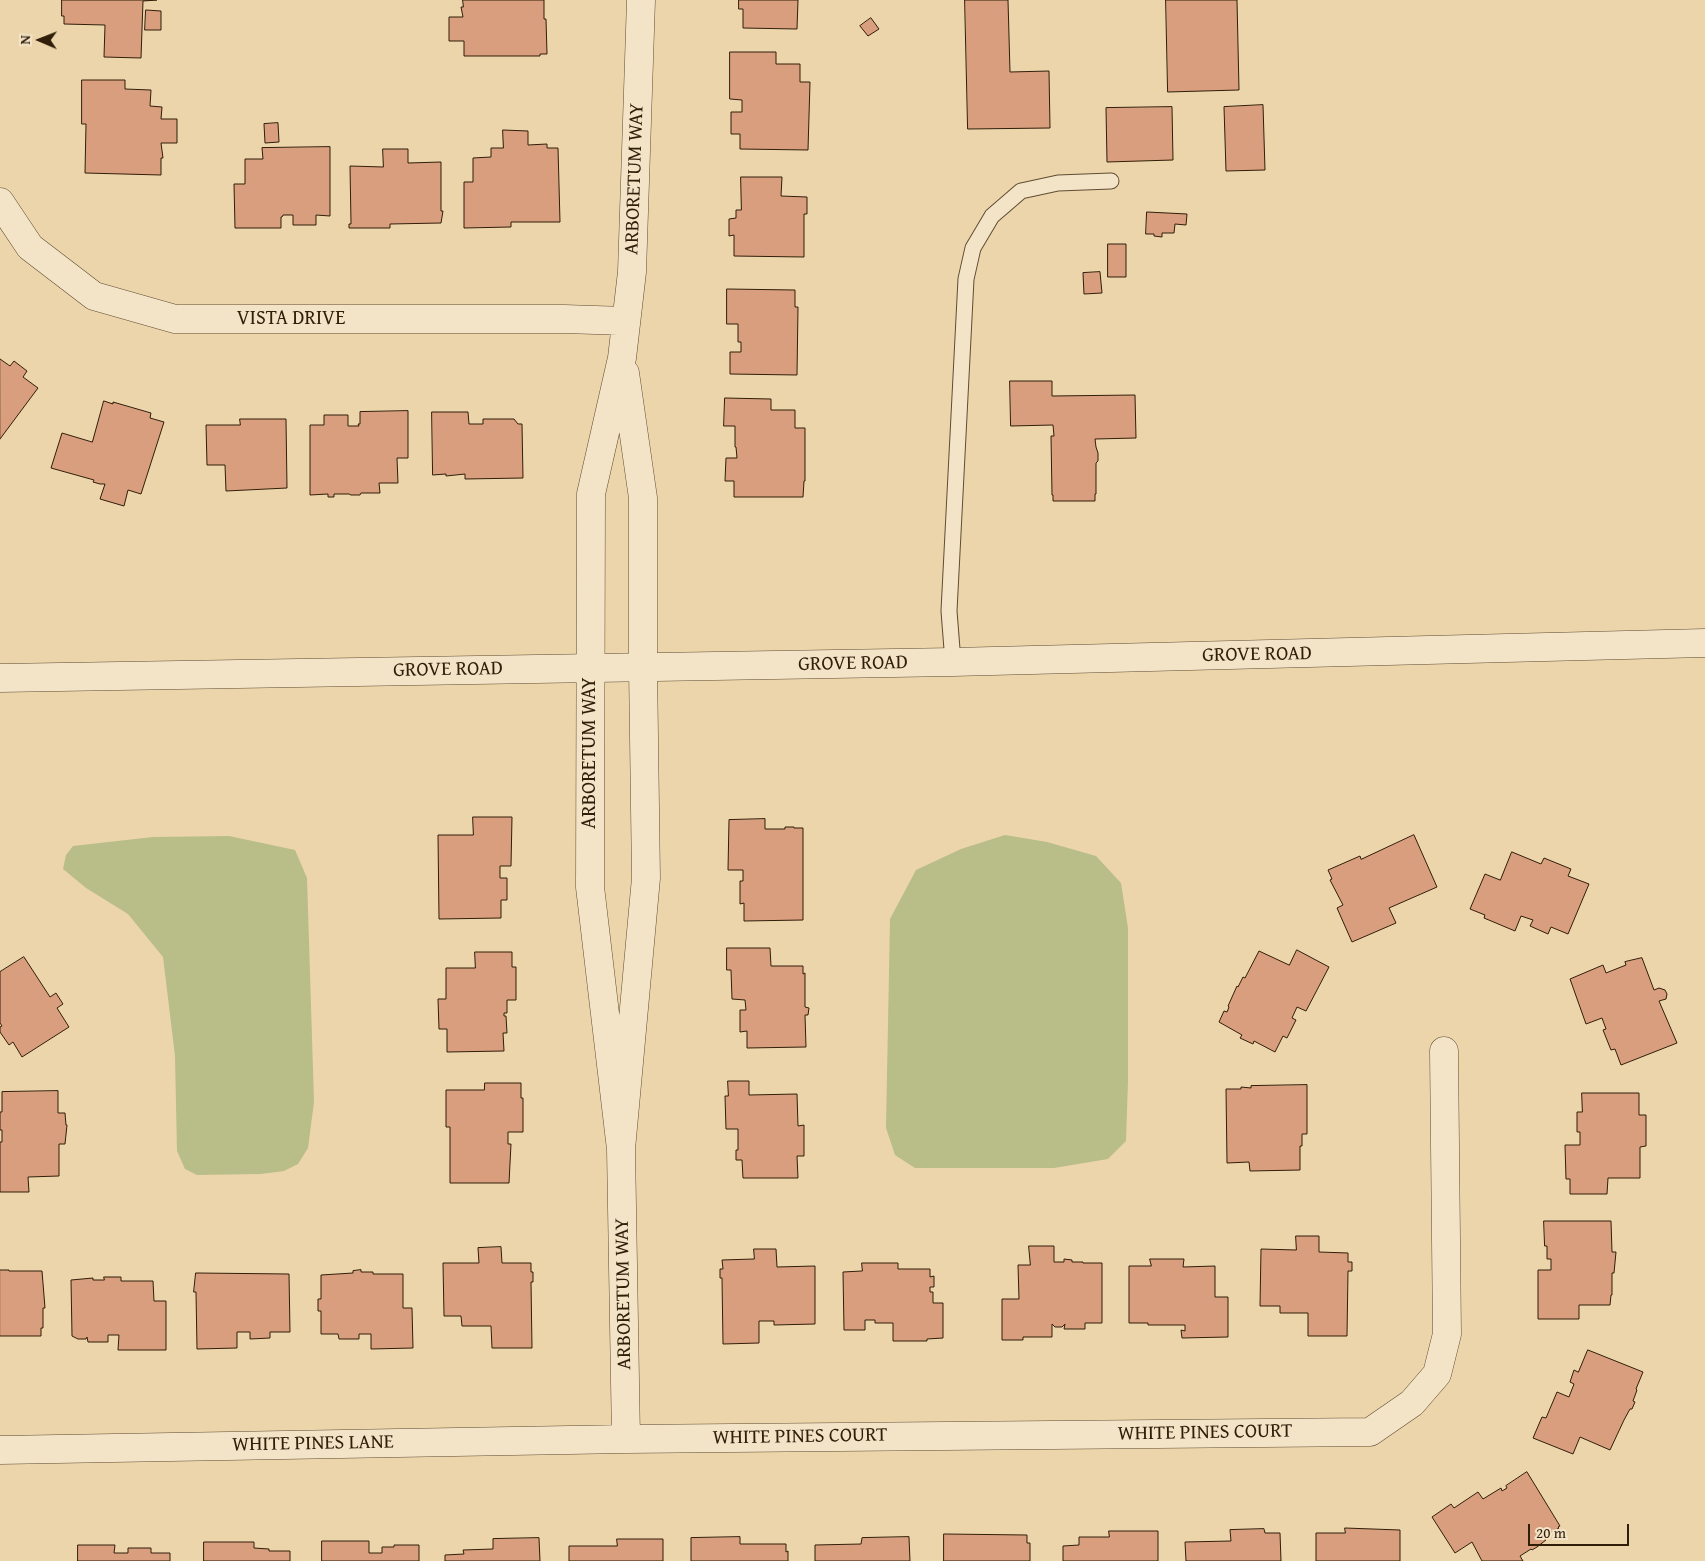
<!DOCTYPE html>
<html>
<head>
<meta charset="utf-8">
<style>
  body { margin:0 }
  #map { position:relative; width:1705px; height:1561px; overflow:hidden; background:#ecd5ab; font-family:"Gentium Book Plus",serif }
  canvas { display:block }
  .north { position:absolute; left:15px; top:15px; width:50px; height:50px; -webkit-text-stroke:4px #f3e4c8; paint-order:stroke; rotate:271deg; font-size:14px; font-weight:700; line-height:20px; text-align:center; color:#301e09 }
  .north::after { content:''; display:block; margin:auto; width:18px; height:22px; background:#301e09; clip-path:polygon(50% 0,100% 100%,50% 72%,0 100%) }
  .scale { position:absolute; left:1528px; top:1524px; width:101px; height:22px; box-sizing:border-box; border:2px solid #301e09; border-top:0; padding-left:6px; font-size:15px; line-height:18px; white-space:nowrap; color:#301e09; -webkit-text-stroke:4px #f3e4c8; paint-order:stroke }
</style>
</head>
<body>
<div id="map">
<canvas width="1705" height="1561"></canvas>
<div class="north">N</div>
<div class="scale">20 m</div>
</div>
<script>
const ctx = document.querySelector('canvas').getContext('2d');
ctx.lineJoin = 'round';
function fillPath(path, color) {
  ctx.fillStyle = color;
  ctx.fill(path, 'evenodd');
}
function strokePath(path, color, width, dash) {
  ctx.strokeStyle = color;
  ctx.lineWidth = width;
  ctx.lineCap = dash ? 'butt' : 'round';
  ctx.setLineDash(dash || []);
  ctx.stroke(path);
}
function drawText(font, color, halo, rows, align = 'center') {
  ctx.font = font + ' "Gentium Book Plus",serif';
  ctx.lineWidth = 4.5;
  ctx.setLineDash([]);
  ctx.textBaseline = 'middle';
  ctx.strokeStyle = halo;
  ctx.fillStyle = color;
  for (const [text, x, y, turn = 0] of rows) {
    ctx.save();
    ctx.translate(x, y);
    ctx.rotate((+turn || 0) * Math.PI / 180);
    ctx.textAlign = isNaN(turn) ? turn : align;
    if (halo) ctx.strokeText(text, 0, 0);
    ctx.fillText(text, 0, 0);
    ctx.restore();
  }
}
fillPath(new Path2D(`
  M1005,835L1047,842L1096,856L1121,883L1128,928V1081L1126,1141L1108,1159L1054,1168H915L895,1155L886,1128L890,919L916,870L961,849Z
  M229,836L295,850L307,878L314,1102L308,1148L298,1164L284,1171L261,1174L197,1175L185,1169L177,1151L175,1056L163,957L128,914L86,888L63,869L66,855L73,846L153,837Z`), '#b9bd87');
const building = new Path2D(`
  M62,0H157L143,1L141,58L104,57L105,25L64,24V16H62Z
  M463,0H544V19H546L547,54H540V56H464V41H449V17H463L461,7H463Z
  M739,0H798L797,29L743,28V9H739Z
  M965,0H1008L1010,72L1049,71L1050,128L968,129Z
  M1166,0H1237L1239,90L1168,92Z
  M146,10L161,11V30H145Z
  M871,18L879,29L868,36L860,26Z
  M730,52H776V64H800V82H810L808,150L740,149V134H731V112H742V100L730,99Z
  M82,80H125V89L151,90L150,106L162,107L161,119H177V143H161L163,158H161V175L85,173L86,124H82Z
  M1263,105L1265,170L1226,171L1224,107Z
  M1172,107L1173,160L1107,162L1106,108Z
  M278,123L279,142L265,143L264,124Z
  M503,130L528,131V145L547,144V148H558L560,222H511V227L464,228V182H473V158L491,157V148H503Z
  M330,147V216L316,215V225H293V215H283L282,217H281V228H235L234,184H245V159H263L262,148Z
  M383,149H408V163L441,162V211H443L441,223L390,224V228H349V224H351L350,166L383,167Z
  M741,177H782L781,196L807,197V214H804V257L734,256V235L729,236V219L736,218V210H741Z
  M1147,212L1187,214L1186,225L1175,224L1174,233H1162V237L1154,236V234H1146Z
  M1108,244H1126V277H1108Z
  M1100,272L1102,293L1084,294L1083,273Z
  M727,289L795,290V307H798L797,375L730,374V352H741V342H738V324H727Z
  M0,359L10,366L14,361L27,371L23,377L38,388L0,439Z
  M1010,381H1052V396L1135,395L1136,438L1095,439L1096,447L1098,453V461L1096,463V494H1095V501H1053V495H1052L1051,436H1054L1053,425L1011,426Z
  M725,398L771,399V410H795V428H805V481H804L803,497H734V481H725L726,458H737L736,447H735V426H724Z
  M104,401L113,404V402L151,413L150,418L164,422L141,494L128,490L124,506L100,499L105,484H100L93,482L94,480L51,468L62,433L92,442Z
  M408,411V458H397L398,483H379L380,493H361L360,495H351L349,494H334V497H328V494L310,495V425H324V415H348V426H359L358,424H360V412Z
  M432,412H468L469,424H483V419H514L518,424H522L523,478L465,479V474L446,476V474L433,475Z
  M240,419H286L287,488L226,491L225,465H207L206,425H240Z
  M473,817H512L511,866H500V878H507V900H501V918L439,919L438,835H473Z
  M765,819V829H785V827H794V828H803V920L744,921V903L740,904V881H743V870H728L729,820Z
  M1414,835L1437,887L1389,908L1396,923L1352,942L1337,908L1343,905L1330,880L1332,879L1328,870L1360,856L1361,859Z
  M1512,852L1541,864L1544,858L1571,869L1568,876L1589,884L1568,934L1551,927L1548,934L1530,926L1533,920L1521,916L1515,931L1484,918L1485,915L1470,909L1485,874L1500,880Z
  M727,948H770L771,966H803V974L805,973V1007L809,1008L808,1015H805L806,1047L747,1048V1031L740,1032V1010H746L745,1000L732,999L731,970H727Z
  M1297,950L1329,967L1306,1011L1297,1007L1292,1018L1296,1020L1287,1038L1283,1036L1275,1052L1254,1041L1253,1044L1240,1038L1242,1035L1219,1022L1224,1011L1227,1012L1229,1007L1228,1006L1237,986L1238,987L1243,977L1245,978L1259,951L1289,965Z
  M475,952H512V967H516V1000H507V1013H504V1016H506L507,1033H503L504,1051L447,1052V1029H439L438,999H446V968H475Z
  M24,957L50,997L56,993L63,1004L57,1008L69,1027L22,1057L13,1042L9,1045L0,1032V1027L2,1026L0,1023V972Z
  M1642,958L1654,990L1659,988L1665,990L1667,994L1666,999L1659,1001L1677,1043L1621,1065L1615,1049L1611,1050L1603,1030L1606,1029L1602,1018L1586,1024L1570,979L1603,965L1606,973L1626,965L1625,962Z
  M728,1081H749V1095L797,1094L798,1126L804,1125V1156H797L798,1178H743L742,1160H736V1150H738V1129H726L725,1096H728Z
  M485,1083H521V1098H523V1132H508V1144H511L509,1183H450V1127H446V1090H484Z
  M1307,1085V1134H1302V1146H1300V1170L1250,1171L1249,1162L1227,1163L1226,1089H1241V1087L1251,1088V1086Z
  M58,1091V1113H65L66,1125H67L65,1144H59V1176L28,1177L29,1192H0V1142H2V1130H0V1112H2V1092Z
  M1582,1093H1639V1115H1646V1146L1640,1147V1178H1608L1607,1194H1570V1179H1566L1565,1145H1580V1132H1577V1112H1582Z
  M1544,1221H1611L1612,1252H1616L1614,1273H1612V1295H1611L1610,1305H1579V1319H1538V1270H1551V1259H1547V1246H1545Z
  M1296,1236H1319V1252L1348,1253V1262H1352V1271H1348L1347,1336H1308V1313H1280V1306H1260L1261,1249L1296,1250Z
  M1029,1246H1054V1262H1064V1259L1072,1260V1262H1083V1263H1102V1323H1085V1329H1064L1065,1324L1062,1327H1055L1052,1324V1337H1023V1340H1002V1299H1019L1018,1265H1030Z
  M501,1247L502,1263H531V1272H533V1282H531L532,1348H492L491,1326H462L461,1316H444L443,1263H479L478,1248Z
  M754,1249H776L777,1267L815,1266V1324L774,1325V1321H759V1343L723,1344L722,1278H720V1269H723L722,1260L754,1259Z
  M1150,1259H1184L1183,1267L1215,1266V1297H1228V1337L1182,1338L1181,1330L1185,1331V1325H1148V1323H1129V1266H1151Z
  M862,1263H898V1269H930V1277L934,1276V1287H930V1292H933V1303H943V1338L927,1339V1341H893V1323H875V1320H865V1330H844L843,1272L862,1271Z
  M0,1270H9V1271H42L45,1308H43V1328H41V1336H0Z
  M361,1270V1272H373V1274H403V1308H412L413,1348L371,1349V1334H359V1339H339L338,1334H321V1311H318V1299H321V1275L353,1273V1271Z
  M196,1273L289,1274L290,1332H270V1338L250,1339V1332H237V1348L197,1349L196,1292H194Z
  M104,1277H121V1281H153L154,1301H166V1350H118L119,1335H108V1342H88L87,1337L86,1339H78L72,1336L71,1280L93,1278V1280H104Z
  M1588,1350L1643,1372L1636,1389L1637,1390L1633,1401L1635,1402L1632,1409H1630L1624,1420L1610,1450L1580,1437L1573,1454L1533,1438L1542,1417L1546,1418L1557,1392L1569,1397L1574,1384L1570,1382L1574,1370L1578,1372Z
  M1527,1472L1560,1526L1558,1527L1559,1528L1544,1536L1546,1540L1537,1547L1532,1550L1531,1549L1520,1556L1523,1561H1482L1472,1542L1455,1553L1432,1517L1451,1504L1454,1508L1478,1492L1483,1499L1501,1488L1502,1491L1507,1488L1506,1486Z
  M1345,1528L1400,1530V1561H1316V1533H1345Z
  M1264,1529L1265,1533H1280L1281,1561H1186L1185,1542L1231,1541L1230,1530Z
  M1109,1531H1158V1561H1063V1546L1079,1545V1537H1109Z
  M944,1534L1027,1535V1543H1030V1561H944Z
  M740,1537V1544H786V1552L788,1551V1561H691V1538Z
  M909,1537L910,1561H815V1545L861,1544L862,1538Z
  M539,1538L540,1561H445V1555L464,1554L463,1550L493,1549V1539Z
  M617,1539H663V1561H569V1546H617Z
  M322,1541H369V1553H382V1547H394V1545H419V1561H322Z
  M204,1542H254V1548L269,1549V1551H290V1561H204Z
  M78,1545H115L114,1553H128V1548H151V1553H170V1561H78Z`);
fillPath(building, '#d89e7e');
strokePath(building, '#301e09', 1);
const service = new Path2D(`
  M953,662L949,611L966,279L973,248L992,216L1021,191L1058,183L1111,181`);
const minor = new Path2D(`
  M0,202L30,247L94,296L175,319H564L626,321
  M625,373L643,498V667L646,878L621,1149L626,1439
  M621,1149L590,887L591,494L622,358L632,272L641,0
  M0,1450L626,1439L1370,1432L1412,1403L1437,1374L1447,1334L1444,1051`);
const tertiary = new Path2D(`
  M0,678L953,662L1705,643`);
strokePath(service, '#5f4c32', 17);
strokePath(minor, '#5f4c32', 29);
strokePath(tertiary, '#5f4c32', 29);
strokePath(service, '#f3e4c8', 15);
strokePath(minor, '#f3e4c8', 28);
strokePath(tertiary, '#f3e4c8', 28);
drawText('20px', '#301e09', '#f3e4c8', [
  ["ARBORETUM WAY",635,179,-88],
  ["VISTA DRIVE",291,319],
  ["GROVE ROAD",1257,655,-1],
  ["GROVE ROAD",853,664,-1],
  ["GROVE ROAD",448,670,-1],
  ["ARBORETUM WAY",590,753,-90],
  ["ARBORETUM WAY",624,1294,-91],
  ["WHITE PINES COURT",1205,1433,-1],
  ["WHITE PINES COURT",800,1437,-1],
  ["WHITE PINES LANE",313,1444,-1]
]);
</script>
</body>
</html>
